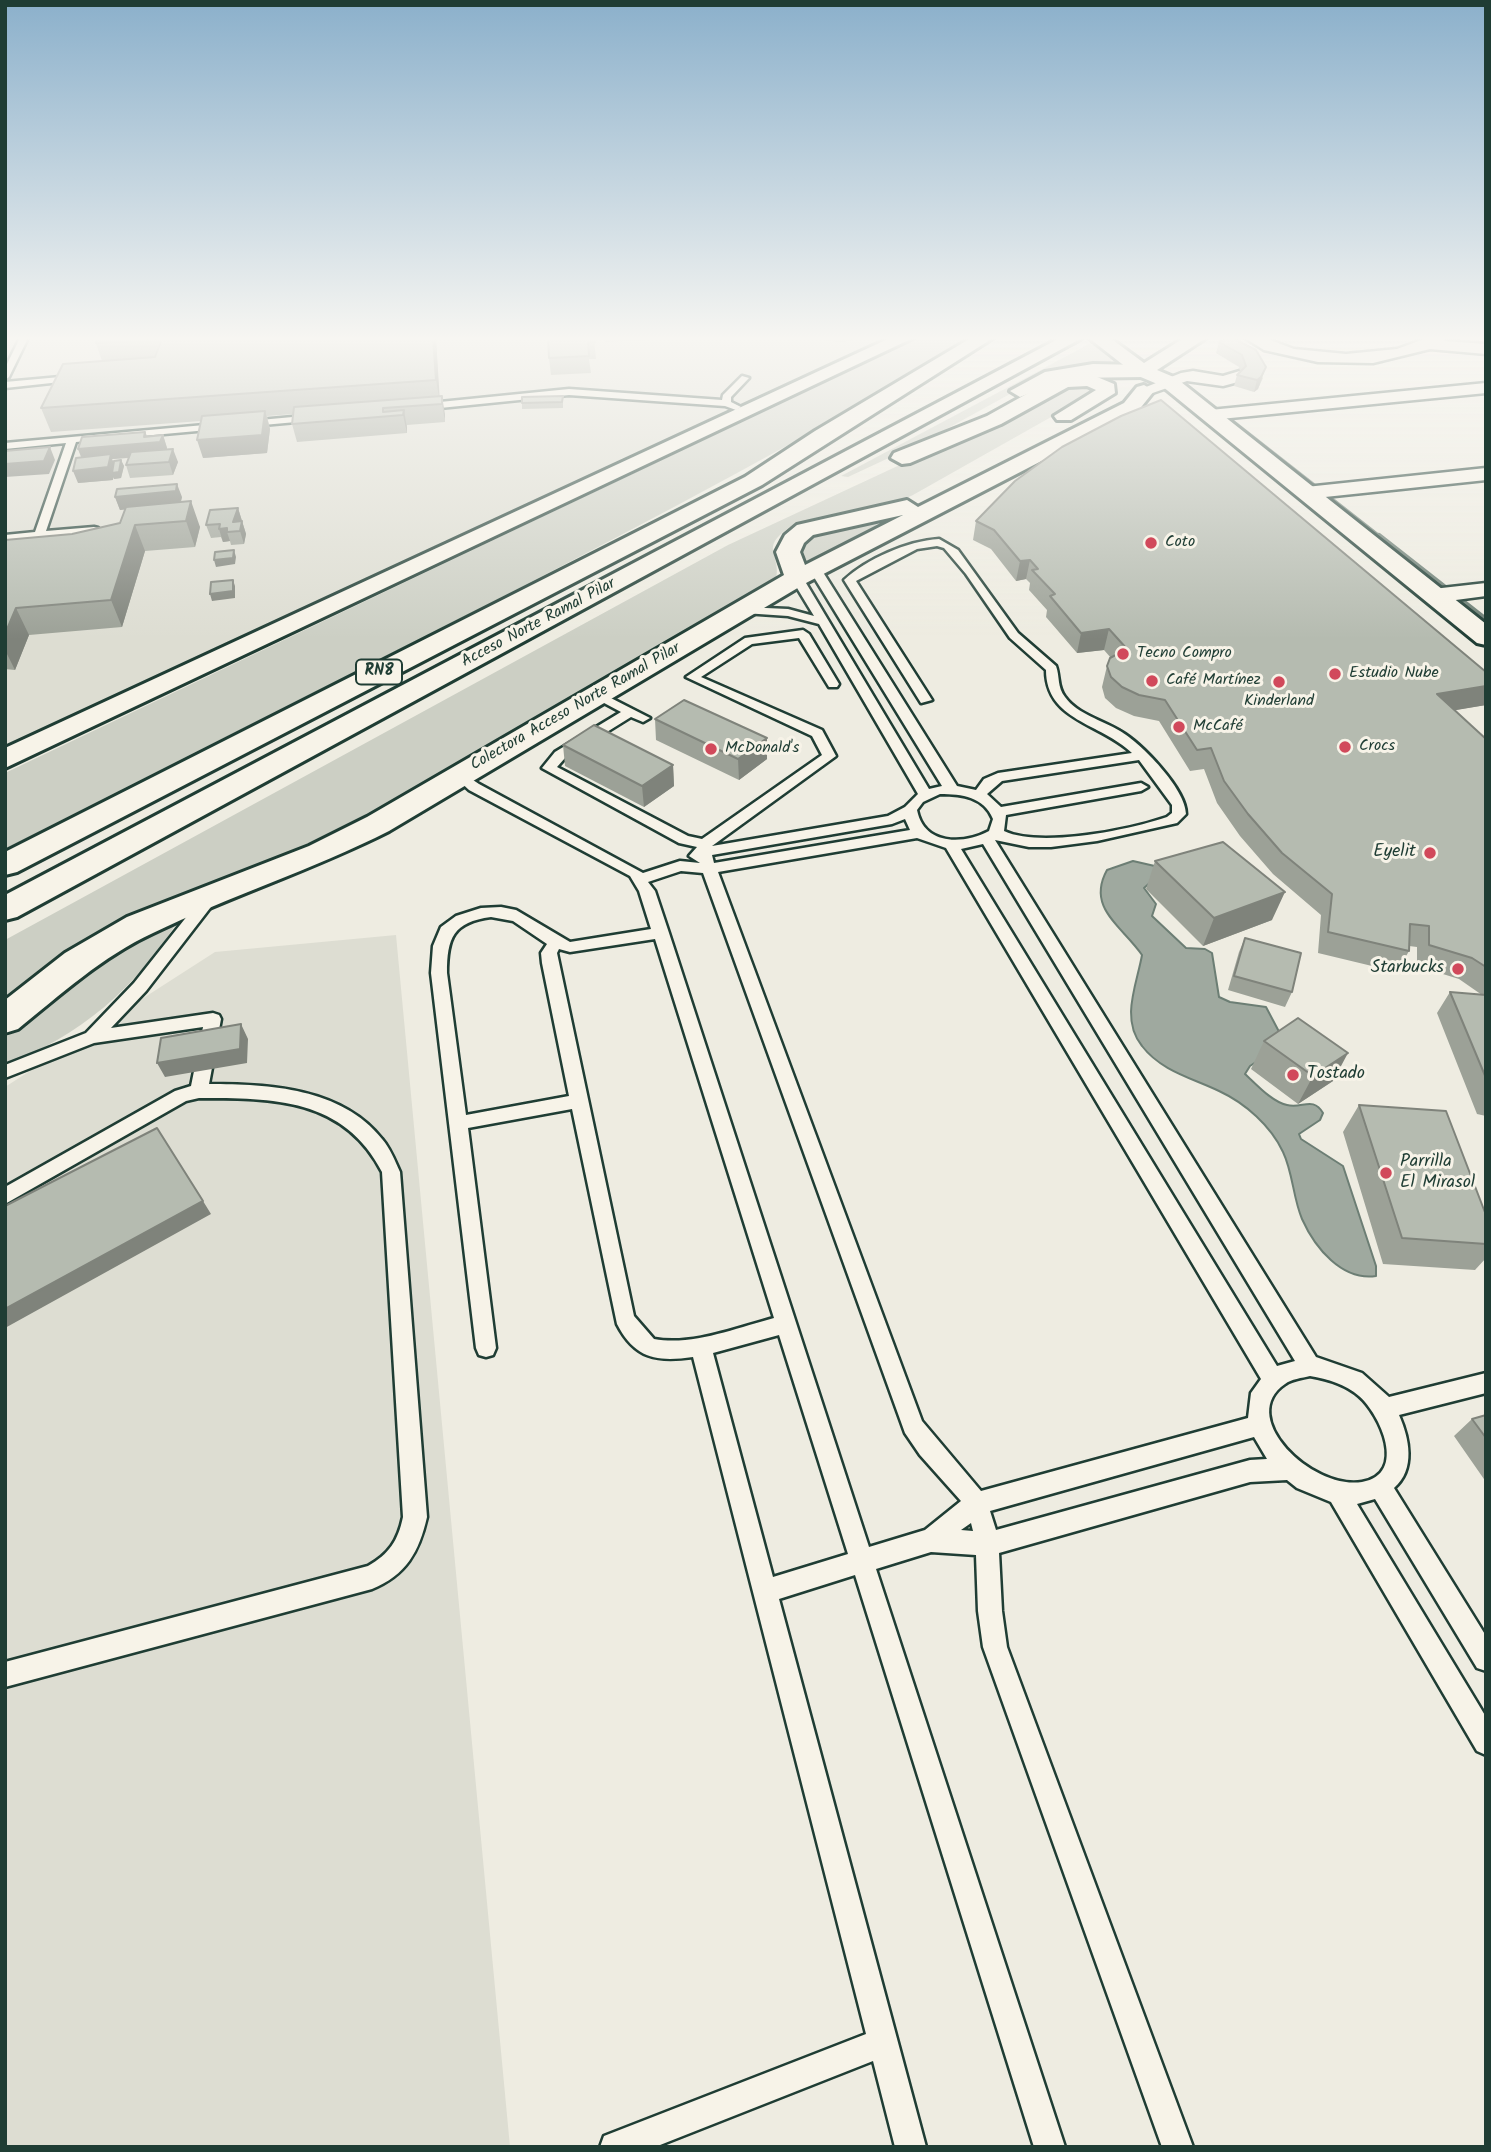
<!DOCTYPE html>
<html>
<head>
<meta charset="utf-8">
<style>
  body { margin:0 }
  #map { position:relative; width:1491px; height:2152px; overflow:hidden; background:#eeece1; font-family:Kalam,sans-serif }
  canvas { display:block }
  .frame { position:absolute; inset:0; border:7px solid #1f3d34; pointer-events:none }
</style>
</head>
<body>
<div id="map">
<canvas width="1491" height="2152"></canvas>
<div class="frame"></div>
</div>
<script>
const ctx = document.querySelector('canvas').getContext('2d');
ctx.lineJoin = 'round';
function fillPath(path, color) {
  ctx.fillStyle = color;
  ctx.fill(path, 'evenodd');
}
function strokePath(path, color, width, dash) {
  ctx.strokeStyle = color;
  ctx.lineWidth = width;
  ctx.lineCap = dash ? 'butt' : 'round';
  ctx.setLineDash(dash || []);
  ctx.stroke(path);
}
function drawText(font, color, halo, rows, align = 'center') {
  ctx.font = font + ' Kalam,sans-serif';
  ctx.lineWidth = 6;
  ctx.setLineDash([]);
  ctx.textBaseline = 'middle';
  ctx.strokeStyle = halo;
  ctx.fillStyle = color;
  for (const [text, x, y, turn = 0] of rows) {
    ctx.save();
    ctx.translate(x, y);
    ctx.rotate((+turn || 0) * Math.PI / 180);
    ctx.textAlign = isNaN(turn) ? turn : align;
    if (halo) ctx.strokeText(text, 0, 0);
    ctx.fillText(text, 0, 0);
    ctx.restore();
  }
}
fillPath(new Path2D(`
  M5,338H895L745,412L5,750Z
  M396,935L510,2147H5V1087L215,952Z`), '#ddddd2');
fillPath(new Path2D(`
  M917,338H975C661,525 330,682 5,849V773Z
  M1091,343L1112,360L1110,363L1057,368L923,442L848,477L841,476Z
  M1080,381L1099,390L913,495L892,505L790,527C758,549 782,553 776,580L342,833L5,1004V940L728,545L904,463L998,425L1067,385Z
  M908,513C877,530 843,556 807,560L801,555L804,543L820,532Z
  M179,919C138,986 79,1038 5,1064V1038C64,987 110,955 179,919Z`), '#cccfc4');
const water = new Path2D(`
  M1133,861L1159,867L1152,881L1144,888L1156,904L1152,916L1186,948L1205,949L1212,953L1219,997L1230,1002L1266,1007L1285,1043L1250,1066L1245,1074C1256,1084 1272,1102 1287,1105C1302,1109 1313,1096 1323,1113L1320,1120L1299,1134L1301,1139L1343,1166L1376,1266V1276C1342,1281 1315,1248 1302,1219C1293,1198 1293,1173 1283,1152C1271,1126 1245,1103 1219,1091C1192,1078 1161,1071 1142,1046C1120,1019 1137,984 1142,955C1122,926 1086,908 1107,870Z`);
fillPath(water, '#9fa99f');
strokePath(water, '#6c7e74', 2);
strokePath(new Path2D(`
  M1233,422L1381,538`), '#6c7e74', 4.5);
strokePath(new Path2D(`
  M1379,536L1486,620`), '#6c7e74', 6);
const lane = new Path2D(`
  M20,338H28L9,377L5,380V368Z
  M82,375L79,380L5,388V382Z
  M742,376L749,378L731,397V402L741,407L736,410L725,406L569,395L420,410L415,407L420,404L569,389L722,400L723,395Z
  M315,415L320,418L318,420L76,442L46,531L94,527L98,528V532L5,541V535L35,532L66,443L5,449V443Z
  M939,539L958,550L1018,633L1056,666C1060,677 1057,687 1065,697C1077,714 1102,720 1120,731C1141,743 1186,789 1186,814L1177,823L1097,841L1051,847H1029L995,840L1316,1357L1362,1373L1389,1397L1486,1373V1393L1399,1415C1409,1438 1416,1469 1394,1488L1486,1636V1671L1477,1668L1375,1499L1357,1504L1486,1717V1755L1477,1751L1331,1502L1297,1488L1287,1480L1250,1482L999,1553L1002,1611L1007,1647L1193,2147H1162L983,1647L978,1611L976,1555L931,1552L876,1569L1065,2147H1034L855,1575L779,1599L926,2147H895L873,2061L655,2147H600L604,2136L866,2034L693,1357C657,1362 635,1359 617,1324L572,1109L468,1128L496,1348L493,1355L486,1357L479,1355L476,1348L431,973L433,946L441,927L456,916L481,908L501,907L516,910L570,942L651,929L639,891L630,876L469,790L454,776L461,772L479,784L643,873L680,861L700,863L689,856L697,847L679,843L542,768L555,752L621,712L591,696L601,693L650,718L643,722L631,717L565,758L557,767L688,836L702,839L822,755L812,736L686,677L745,638L803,630L809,634L839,684L837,687H829L799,638L752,644L701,677L822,730L836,756L712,846L888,816L905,807L918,794L819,624L788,616L744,613L738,610L744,607L788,609L814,616L791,578L797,575L803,578L929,789L942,786L809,569L815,566L821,569L957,786L976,790L984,779L998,773L1132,753C1101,723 1046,721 1046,670L1010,638L966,574L944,548L937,546L917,549L856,581L932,700L921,703L844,580C867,559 907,541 939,539ZM1139,760L1172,805V813L1167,817C1129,830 1040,848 1004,831L1006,815L1141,791L1148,787L1141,783L1001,807L987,794L1002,781ZM940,794C962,794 984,797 993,819L989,831C962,845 924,845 917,810L923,802ZM905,819L910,830L714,863L712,855L892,824ZM917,838L946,848L1261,1379L1251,1393L1248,1418L981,1491L922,1421L718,872ZM983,844L1295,1361L1277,1366L961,849ZM681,871L703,873L905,1433L920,1455L961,1501L925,1530L869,1547L669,933L655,891L648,882ZM491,917L513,921L547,944L541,953L542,963L569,1096L466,1115L447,973C447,938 453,922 491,917ZM655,939L774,1318C736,1328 693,1346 654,1339L634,1316L557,953L559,949L570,952ZM779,1335L848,1554L773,1577L713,1353ZM1310,1376C1328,1379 1345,1384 1359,1396C1380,1414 1408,1474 1362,1482C1312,1490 1236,1417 1285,1384C1291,1379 1302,1378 1310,1376ZM1254,1437L1267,1459L1250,1460L996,1530L990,1511ZM971,1523L973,1531L961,1530Z
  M212,890L220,895L217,899L146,991L111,1028L213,1013L219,1015L221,1019L209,1084C269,1084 342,1088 382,1139C390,1148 395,1161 400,1172L427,1517C419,1552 406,1575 372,1589L5,1687V1662L368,1566C389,1554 398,1541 403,1517L382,1172C344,1098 273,1098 199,1098L186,1101L5,1204V1187L175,1091L191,1086L203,1027L94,1043L5,1078V1065L86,1033L134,983L207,891Z`);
const street = new Path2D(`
  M1245,338H1265L1294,349L1346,354L1397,349L1427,338H1446L1444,341L1486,344V354L1430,349L1373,363L1318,362L1264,350Z
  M1243,370L1249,371V379L1223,386L1187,381L1144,396L1136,391L1181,373L1193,371L1223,376Z
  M1486,383V393L1210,420L1201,415L1210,410Z
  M1486,468V480L1306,499L1296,493L1306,487Z
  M1486,583V596L1433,603L1422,596L1433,589Z`);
const secondary = new Path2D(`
  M890,338H913L5,768V748Z
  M1089,338H1110L1144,363L1184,338H1206L1157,370L1176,378L1486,624V645L1477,643L1162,386L1136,375Z
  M1090,374L1114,384L1115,393L1071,420H1057L1054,416L1096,390L1087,386L1068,387L1001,424L910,463L902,464L891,458L894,453L987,416L1057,377Z
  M1144,385L1154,391L1138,411L806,583L389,831C312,870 230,896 153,933C103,956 60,995 18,1029L5,1033V1000L65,953L127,917L309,846L367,817L784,575L776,552L785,535L797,525L907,500L918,507L1124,403L1137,387ZM903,515L805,565L800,552L804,543L813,535Z`);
const highway = new Path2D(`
  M971,338H993L762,485L17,872L5,875V852L745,477L815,431Z
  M1060,338H1082L17,917L5,920V895Z
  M1093,364L1143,365L1153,371L1143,377L1067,378L1020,397L1010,391L1045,372Z`);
strokePath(lane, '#1f3d34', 5);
strokePath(street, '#1f3d34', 5);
strokePath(secondary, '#1f3d34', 6);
strokePath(highway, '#1f3d34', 6);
fillPath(lane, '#f7f3e8');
fillPath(street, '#f7f3e8');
fillPath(secondary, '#f7f3e8');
fillPath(highway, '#f7f3e8');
fillPath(new Path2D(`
  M90,338H436L439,396H442L445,422L407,425V433L297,442L292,424L293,414L267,416L270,429L267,453L203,458L201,421L51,432L41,408L102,361L96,343L98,339L91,340Z
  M594,338L596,359H589L591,373L551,375L549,358Z
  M604,338H648V340L605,342Z
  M807,338H865L840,342Z
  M1232,338L1263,378L1258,389L1254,392L1234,386L1237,375L1240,371L1239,367L1216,353L1219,342Z
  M563,402V408L522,409V403Z
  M145,432L147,436L163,435L167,448L166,450L178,462L173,475L130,478L126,465L129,458L112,459L114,463L121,460L124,466L121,478L114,479L113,477V480L78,483L81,457L78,449Z
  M115,497H182L181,502L200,527L195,547L145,551L122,627L29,635L15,670L5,669V540L72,534L120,523L125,509L120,510Z
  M238,508L246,534L244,544L231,545L230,541L223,542L221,537L211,538L206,525Z
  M976,521L1486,672V705L1455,710L1486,739V1116L1477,1114L1437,1013L1450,992L1482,995L1459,979L1417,966V947L1409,946V951L1397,972L1318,953L1321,915L1273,874L1240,836L1217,803L1204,769L1190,771L1159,721L1134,716L1116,708L1105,698L1102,687L1107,666L1111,658L1104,650L1077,653L1046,617L1047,610L1029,590L1030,583L1026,579L1016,581L991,549L973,540Z
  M655,719L767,759L739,780L656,740Z
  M563,745L673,765L674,786L644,807L565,766Z
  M1155,861L1272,920L1203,946L1146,889Z
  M1245,938L1292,992L1285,1007L1228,990L1239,952Z
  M1264,1041L1333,1081L1298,1104L1251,1069Z
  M1359,1105L1486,1215V1258L1475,1270L1383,1264L1343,1132Z
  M1486,1415V1482L1454,1436L1472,1419Z`), '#9ca197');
fillPath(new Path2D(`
  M433,338H436L440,403L436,380Z
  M841,338H865L840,342Z
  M1266,367L1258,389L1254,392L1257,380Z
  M442,396L445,414V422L442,404Z
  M404,410L407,428V433L403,415Z
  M265,411L270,429L267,453L203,458L197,440Z
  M145,432L150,443L163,435L167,448L165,455L112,459L115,467L121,460L124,466L121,478L114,479L113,477V480L78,483L73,471L83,461L78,449L144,437Z
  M50,447L55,460L49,474L5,477V464Z
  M173,449L178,462L173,475L169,462Z
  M177,484L182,497L180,504L120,510L115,497Z
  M191,501L200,527L195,547L186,521Z
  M238,508L242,521L233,522Z
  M242,521L246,534L244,544L240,531Z
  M135,525L145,551L122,627L111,600Z
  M227,528V532L230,541L223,542L219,529Z
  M234,550L236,557L235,564L216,567L214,560Z
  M1030,560L1026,579L1016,581L1020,561Z
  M233,580L235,586V598L212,601L210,594Z
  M16,608L29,635L15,670L5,650V634Z
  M1109,629L1104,650L1077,653L1081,633Z
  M1486,686V705L1427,715L1437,694Z
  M767,738V759L739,780L738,759Z
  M673,765L674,786L644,807L642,786Z
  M1285,892L1272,920L1203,946L1214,918Z
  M241,1024L248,1039L247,1063L165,1077L157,1063Z
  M1348,1053L1333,1081L1298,1104L1313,1076Z
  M203,1201L211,1214L5,1328V1309Z`), '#7f837b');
const building = new Path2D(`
  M98,338H433L436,380L41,408L63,364L155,357L162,339L96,343Z
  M548,338H594L595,342H588L589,356L549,358Z
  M1232,338L1256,350L1266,367L1261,377L1257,380L1237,375L1246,366L1242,355L1219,342Z
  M442,396V404L383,408V412L404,410L403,415L292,424L294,407Z
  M563,396L562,402L522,403V397Z
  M1161,400L1486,672V686L1437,694L1486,739V967L1472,958L1429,945V926L1410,924L1409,951L1328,932L1332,894L1282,853L1248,814L1224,781L1211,748L1197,750L1165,700L1139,695L1122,687L1111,677L1107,666L1110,658L1127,649L1109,629L1081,633L1050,596L1055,594L1032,570L1038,569L1030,560L1020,561L994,530L976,521L1015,481L1062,447L1121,416Z
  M265,411L262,435L197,440L202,416Z
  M145,432L144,437L163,435L160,442L78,449L82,437Z
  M50,447L44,461L5,464V451Z
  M173,449L169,462L126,465L131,452Z
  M111,454L108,467L73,471L76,458Z
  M121,460L119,472L112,473L114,461Z
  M177,484L176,491L115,497L117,489Z
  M191,501L186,521L135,525L111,600L16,608L5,634V540L72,534L120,523L126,507Z
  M238,508L233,522L242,521L240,531L227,532V528L219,529L220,524L206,525L210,510Z
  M234,550L233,558L214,560L215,552Z
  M233,580V591L210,594L211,582Z
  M684,700L767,738L738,759L655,719Z
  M594,725L673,765L642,786L563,745Z
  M1223,842L1285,892L1214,918L1155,861Z
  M1245,938L1301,953L1292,992L1234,976Z
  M1450,992L1486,995V1078Z
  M1298,1018L1348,1053L1313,1076L1264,1041Z
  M241,1024L240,1049L157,1063L161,1038Z
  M1359,1105L1446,1111L1486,1215V1244L1402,1238Z
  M157,1128L203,1201L5,1309V1206Z
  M1486,1415V1438L1472,1419Z`);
fillPath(building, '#b5bbb0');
strokePath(building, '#7f837b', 2);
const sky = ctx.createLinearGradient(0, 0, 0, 639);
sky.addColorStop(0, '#8bb0cb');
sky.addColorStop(0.53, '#f7f6f2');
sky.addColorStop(1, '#f7f6f200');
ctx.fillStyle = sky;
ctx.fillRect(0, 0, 1491, 639);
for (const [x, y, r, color] of [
  [1151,543,7,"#d1495b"],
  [1123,654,7,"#d1495b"],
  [1335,674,7,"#d1495b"],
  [1152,681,7,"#d1495b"],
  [1279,682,7,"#d1495b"],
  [1179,727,7,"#d1495b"],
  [1345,747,7,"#d1495b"],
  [711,749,7,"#d1495b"],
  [1430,853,7,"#d1495b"],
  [1458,969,7,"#d1495b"],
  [1293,1075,7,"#d1495b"],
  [1386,1173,7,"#d1495b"]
]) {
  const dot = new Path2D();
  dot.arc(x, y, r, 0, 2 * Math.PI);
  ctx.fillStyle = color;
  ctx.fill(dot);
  strokePath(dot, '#f7f3e8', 2.5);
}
drawText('16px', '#1f3d34', '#f7f3e8', [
  ["Coto",1165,543],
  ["Tecno Compro",1137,654],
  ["Estudio Nube",1349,674],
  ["Café Martínez",1166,681],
  ["Kinderland",1279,702,"center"],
  ["McCafé",1193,727],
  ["Crocs",1359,747],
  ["McDonald's",725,749]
], 'left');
drawText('16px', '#1f3d34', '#f7f3e8', [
  ["Acceso Norte Ramal Pilar",539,624,-28],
  ["Colectora Acceso Norte Ramal Pilar",576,708,-30]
]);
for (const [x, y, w] of [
  [379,672,46]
]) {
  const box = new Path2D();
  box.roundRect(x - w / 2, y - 12.5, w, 25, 5);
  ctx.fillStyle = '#f7f3e8';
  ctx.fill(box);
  strokePath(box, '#1f3d34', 2);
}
drawText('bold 16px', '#1f3d34', null, [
  ["RN8",379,672]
]);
drawText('18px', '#1f3d34', '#f7f3e8', [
  ["Eyelit",1416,853],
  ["Starbucks",1444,969],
  ["Tostado",1307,1075,"left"],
  ["Parrilla",1400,1163,"left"],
  ["El Mirasol",1400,1184,"left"]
], 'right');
</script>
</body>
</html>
